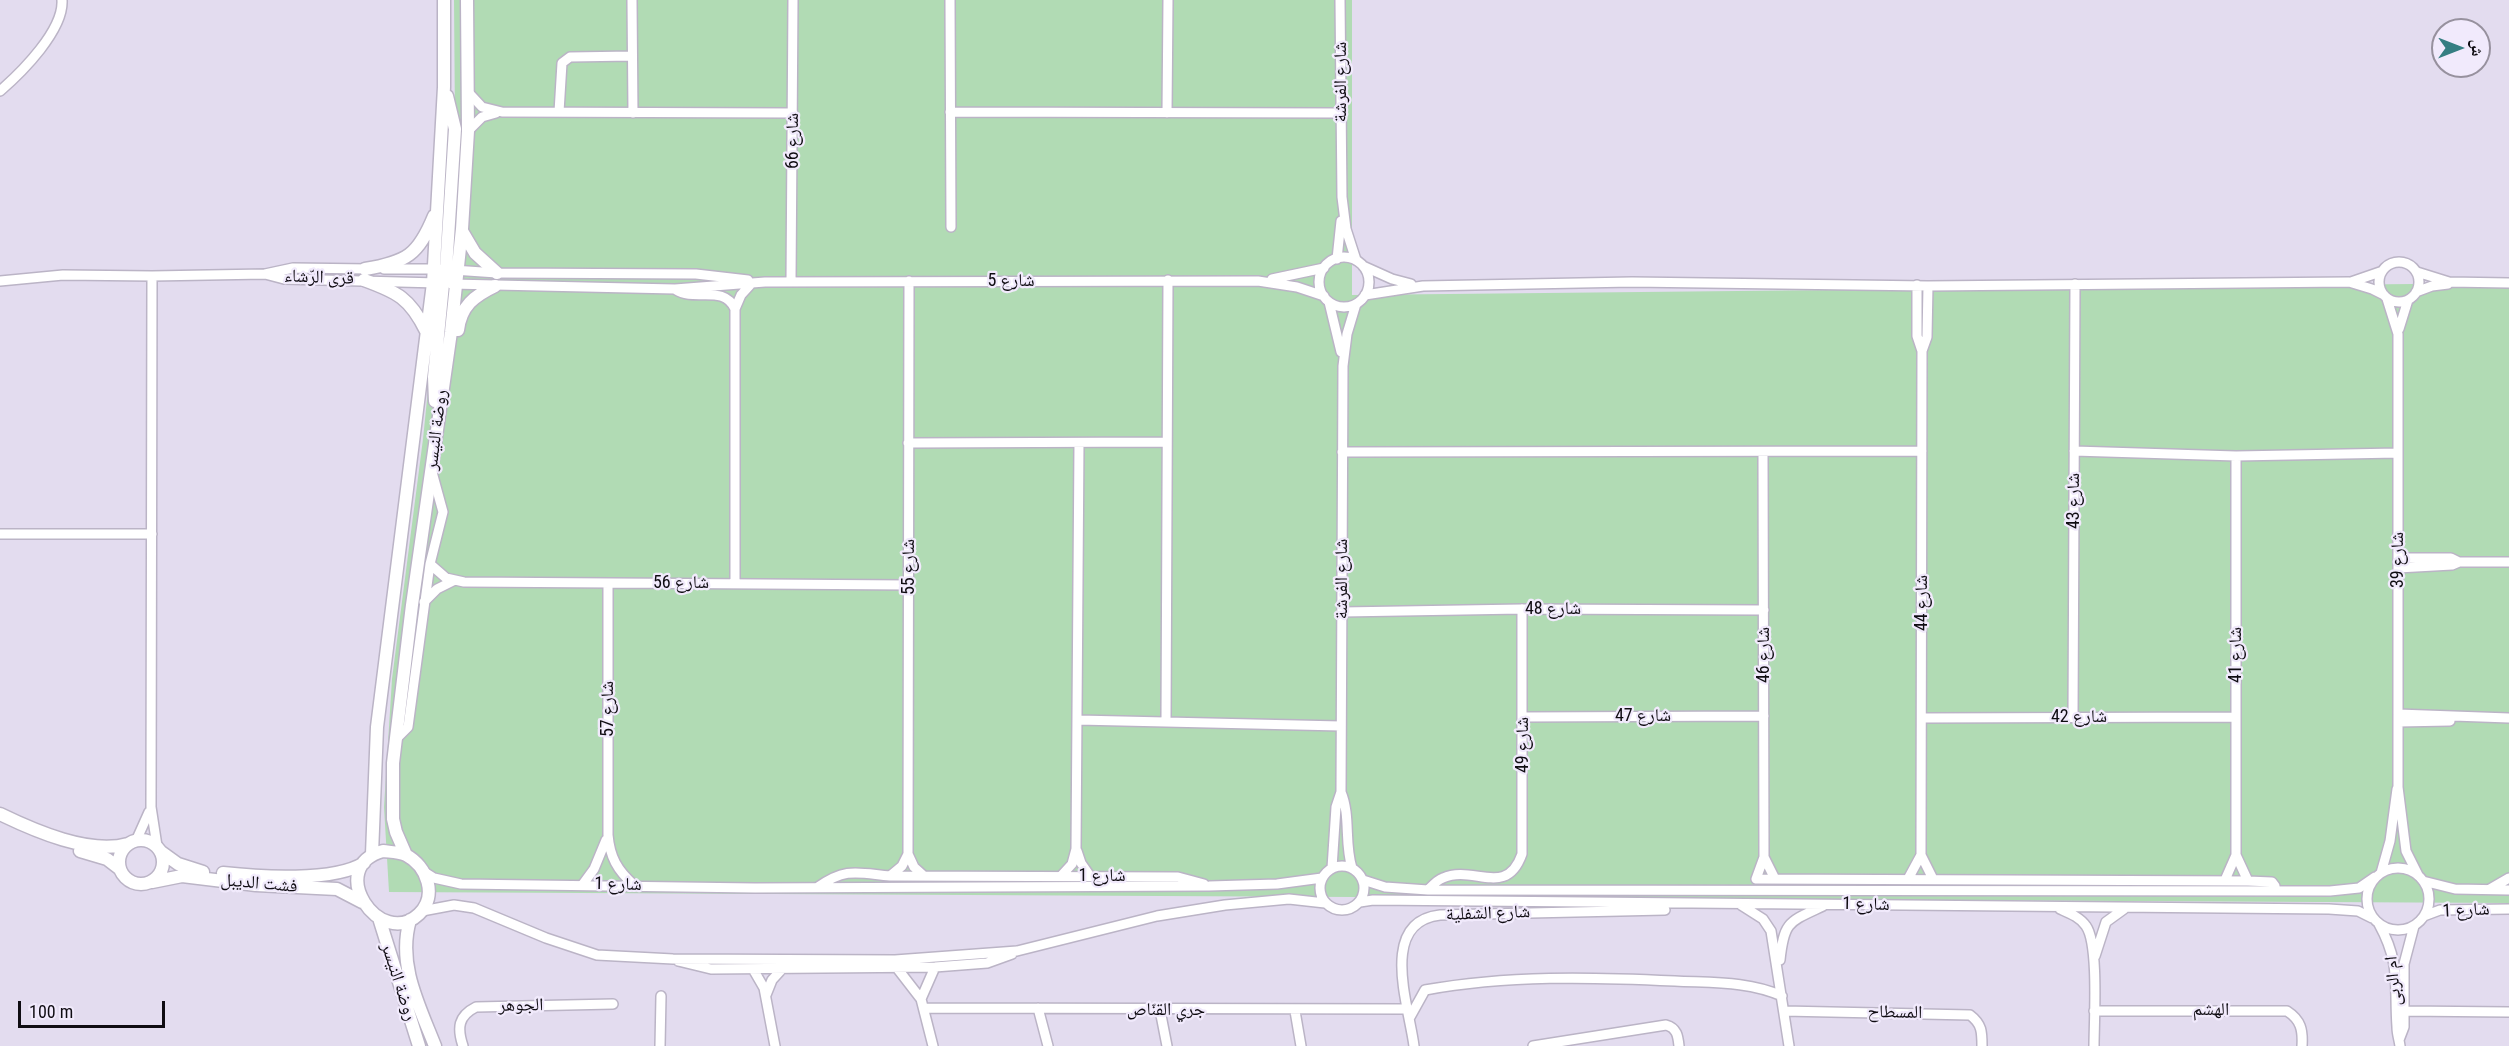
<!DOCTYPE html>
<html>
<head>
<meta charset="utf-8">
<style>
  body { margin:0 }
  #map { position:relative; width:2509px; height:1046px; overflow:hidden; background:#e3dcef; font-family:"Roboto Condensed","Noto Naskh Arabic",sans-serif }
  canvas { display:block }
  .north { position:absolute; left:2431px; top:18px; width:60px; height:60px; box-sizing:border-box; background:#f1eafc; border:2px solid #97919e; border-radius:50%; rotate:90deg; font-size:16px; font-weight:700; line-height:24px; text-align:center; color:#0f0c12 }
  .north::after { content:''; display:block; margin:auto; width:21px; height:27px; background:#357e82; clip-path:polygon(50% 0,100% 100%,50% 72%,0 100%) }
  .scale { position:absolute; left:18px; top:1001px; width:147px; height:27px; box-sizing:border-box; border:3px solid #0f0c12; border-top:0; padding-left:8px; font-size:18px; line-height:21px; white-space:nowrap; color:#0f0c12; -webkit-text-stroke:4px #f1eafc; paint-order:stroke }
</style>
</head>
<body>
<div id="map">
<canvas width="2509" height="1046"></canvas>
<div class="north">ش</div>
<div class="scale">100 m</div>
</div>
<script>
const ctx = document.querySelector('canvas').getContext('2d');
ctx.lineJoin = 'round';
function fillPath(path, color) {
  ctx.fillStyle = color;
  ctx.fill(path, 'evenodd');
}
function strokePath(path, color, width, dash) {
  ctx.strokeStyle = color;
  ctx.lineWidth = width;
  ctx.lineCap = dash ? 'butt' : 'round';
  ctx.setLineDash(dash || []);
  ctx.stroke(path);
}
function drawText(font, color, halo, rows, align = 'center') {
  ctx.font = font + ' "Roboto Condensed","Noto Naskh Arabic",sans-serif';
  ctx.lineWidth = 4.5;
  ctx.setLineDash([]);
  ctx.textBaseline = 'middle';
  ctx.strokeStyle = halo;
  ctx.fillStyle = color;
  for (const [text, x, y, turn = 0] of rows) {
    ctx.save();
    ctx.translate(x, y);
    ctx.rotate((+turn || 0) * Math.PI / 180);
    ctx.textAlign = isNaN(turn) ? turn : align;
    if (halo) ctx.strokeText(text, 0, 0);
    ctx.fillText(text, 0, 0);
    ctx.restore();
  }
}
fillPath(new Path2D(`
  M454,0H1352V295L2509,283V903L389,892L384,807L392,679L423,439L455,124Z`), '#b1dbb4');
const minor = new Path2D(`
  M632,0L633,113
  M950,0L951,227
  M1340,0L1342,197L1346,229L1356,260
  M0,91C22,72 64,30 62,0
  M469,93L482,107L502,112L793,113
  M559,112L562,63L570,57L632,56
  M950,112L1340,113
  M1167,113L1168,0
  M468,131L482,117L496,113
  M1319 282a25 25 0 1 1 50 0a25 25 0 1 1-50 0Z
  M1337,259L1341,221
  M2379 282a20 20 0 1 1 40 0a20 20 0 1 1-40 0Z
  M1363,266L1392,279L1411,284
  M384,269H439
  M453,270L497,273L696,274L748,280
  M2417,272L2449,282L2509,283
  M265,274L293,268L370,269
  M152,276L151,807L157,846
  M1272,279L1324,268
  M0,281L63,275L152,276L265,274L284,279L438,283
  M791,282L793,0
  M2351,282L2380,272
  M451,284L675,289L765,282L1258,281L1297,287L1324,296
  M1917,285V336L1922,351
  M676,290C695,302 724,284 735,309
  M2416,292L2432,286L2448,284
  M1365,295L1423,286L1632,282L1928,286L2349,282L2372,289L2384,295
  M2387,299L2398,334V787L2406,851L2418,875
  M1329,302L1341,352
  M2399,329L2408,300
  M908,443L1167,442
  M2074,451L2236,456L2398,453
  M1342,452L1922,451
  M1763,453L1764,857L1756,879L2248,881L2272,882L2275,886V891
  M2236,456V855L2248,881
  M0,534H152
  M2398,558H2451L2459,562
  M430,564L446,578L464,582L909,585
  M2398,568L2452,565L2459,562H2509
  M608,583V835C610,857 617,870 634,885
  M735,584V309L741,295L751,284
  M424,602L437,589L453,581
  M1342,612L1522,609L1764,610
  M2398,714L2509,718
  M1522,717L1764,716
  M1922,718L2236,717
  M2073,718L2075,284
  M1078,720L1341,726
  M1166,721L1168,280
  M2398,722L2450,721
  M396,739L408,727L430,564L443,512L432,472
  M1341,792C1351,816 1344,843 1352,868
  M136,841L149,812
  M1077,851L1081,863L1090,876
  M908,854L914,867L924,876
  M1921,855L1933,879
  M1764,857L1775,879
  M1320 888a22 22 0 1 1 44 0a22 22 0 1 1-44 0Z
  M2367 899a31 31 0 1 1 62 0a31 31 0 1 1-62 0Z
  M1332,868L1336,807L1341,792L1343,366L1347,334L1356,304
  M423,871L434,878L461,884L755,888L1209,886L1277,884L1322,878
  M2381,873L2390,841L2397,789
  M890,876L902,866L908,854L909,281
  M1061,876L1072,864L1076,849L1079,443
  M1908,879L1921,855L1922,351L1927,337L1928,286
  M1363,880L1385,887L1428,890L2330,891L2359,888L2375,877
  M2225,880L2236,855
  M2423,881L2455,889L2509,890
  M583,884L594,869L606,840
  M818,887C846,867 858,873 890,876L1178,877L1204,884
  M2490,889L2509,878
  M1428,890C1432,886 1437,880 1443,878C1473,864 1506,899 1522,854V609
  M1360,902L1373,900L2329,909L2358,911L2372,918
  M1741,905L1763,919L1771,931L1789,1046
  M2060,909C2069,913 2080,917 2086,926C2099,944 2094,1022 2094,1046
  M422,911L454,905L474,908L546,938L597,955L673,959L895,960L1017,951L1157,916L1225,905L1289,899L1325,903
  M2424,916L2440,910L2509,909
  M2379,924C2401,964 2394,984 2397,1027C2397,1034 2399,1039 2400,1046
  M2095,956L2106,922L2124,909
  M1780,960C1784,921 1789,922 1823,906
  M678,961L711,969L935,967L987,963L1012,954
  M897,968L921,999L933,1046
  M753,969L764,988L775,1046
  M766,995L772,980L782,969
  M921,999L935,967
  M924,1008L1408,1009
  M1038,1008L1048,1046
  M1160,1010L1167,1046
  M1295,1011L1301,1046
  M1784,1011L1970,1015C1982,1024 1982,1032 1982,1046
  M2094,1011H2287C2301,1020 2303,1030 2302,1046
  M2404,1011L2509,1012
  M1410,1017L1425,990C1508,975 1591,977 1675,981C1712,983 1748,981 1782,996
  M2399,1040L2404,1027V964L2414,926
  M463,1046C457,1028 458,1016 476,1007L613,1004
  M660,1046L661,996
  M1414,1046C1409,1006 1378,922 1440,915L1665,910
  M1533,1046L1666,1025C1677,1028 1678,1036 1679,1046`);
const tertiary = new Path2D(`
  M447,96L455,129L446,269L448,278L456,284
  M462,231L475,253L497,273
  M365,269C407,262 418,255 434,216
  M364,280C397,292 410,298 426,331
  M458,330C461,306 474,296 495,286
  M435,401L434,377L443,284L436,271
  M0,814C35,831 90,855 128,844
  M119 862a22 22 0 1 1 44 0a22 22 0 1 1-44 0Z
  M80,851L107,859L120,869
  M160,851L178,864L203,872
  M383,851C391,852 399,852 406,855C427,866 438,896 419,914C380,951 324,867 383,851Z
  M372,854L377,727L433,283L444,87V0
  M406,855L396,832L393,819V763L412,605L451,332L462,229L468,131L467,0
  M223,873C259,877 334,882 364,863
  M152,882L182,876L256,885L337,889L362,902
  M379,918L419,1046
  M410,920C397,964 419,1005 435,1046`);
strokePath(minor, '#bbb4c6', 12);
strokePath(tertiary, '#bbb4c6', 15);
strokePath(minor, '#fff', 9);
strokePath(tertiary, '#fff', 12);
drawText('18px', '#0f0c12', '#f1eafc', [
  ["شارع الفرشة",1341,82,-90],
  ["شارع 66",793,141,-90],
  ["قرى الرّشاء",319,278,2],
  ["شارع 5",1011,281],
  ["روضة النيسر",437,430,-83],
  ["شارع 43",2074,501,-90],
  ["شارع 39",2398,560,-90],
  ["شارع 55",909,567,-90],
  ["شارع الفرشة",1342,579,-90],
  ["شارع 56",681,583],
  ["شارع 44",1922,603,-90],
  ["شارع 48",1553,609],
  ["شارع 46",1764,655,-90],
  ["شارع 41",2236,655,-90],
  ["شارع 57",608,709,-90],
  ["شارع 47",1643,716],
  ["شارع 42",2079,717],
  ["شارع 49",1523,745,-90],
  ["شارع 1",1102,876],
  ["فشت الديبل",259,884,5],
  ["شارع 1",618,885,1],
  ["شارع 1",1866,905,1],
  ["شارع 1",2466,911,-3],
  ["شارع الشفلية",1488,914,-2],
  ["ام الربى",2394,981,-95],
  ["روضة النيسر",398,982,72],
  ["الجوهر",521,1006,-1],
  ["جري القنّاص",1166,1010],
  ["الهشم",2211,1010],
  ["المسطاح",1895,1013,1]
]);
</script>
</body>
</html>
